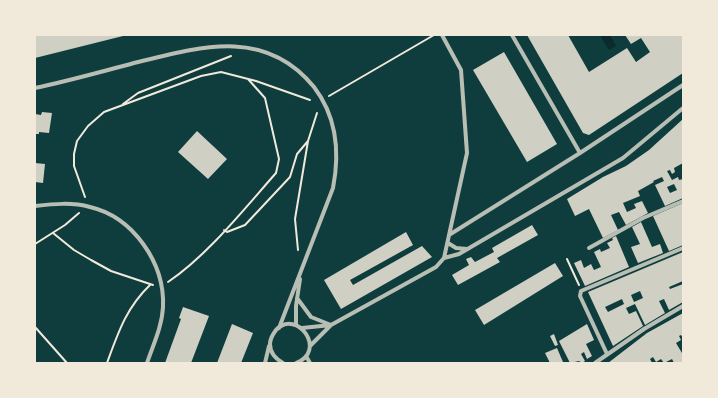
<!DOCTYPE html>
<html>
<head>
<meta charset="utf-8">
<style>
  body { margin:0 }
  #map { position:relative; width:718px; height:398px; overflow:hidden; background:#0f3d3e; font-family:"Sofia Sans Condensed",sans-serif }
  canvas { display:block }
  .frame { position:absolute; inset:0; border:36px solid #f1e9da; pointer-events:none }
</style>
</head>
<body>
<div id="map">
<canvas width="718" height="398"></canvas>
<div class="frame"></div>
</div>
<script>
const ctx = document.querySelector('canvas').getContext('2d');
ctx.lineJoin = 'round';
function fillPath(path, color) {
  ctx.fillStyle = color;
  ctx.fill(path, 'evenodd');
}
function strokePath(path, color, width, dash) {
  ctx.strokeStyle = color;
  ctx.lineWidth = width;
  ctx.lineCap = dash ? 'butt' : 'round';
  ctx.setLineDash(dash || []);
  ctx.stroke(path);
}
fillPath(new Path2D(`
  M603,35H610L616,46L609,50L601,37Z`), '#0a2a2b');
fillPath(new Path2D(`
  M35,35H123V36L35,58Z
  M527,35H568L589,72L627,48L636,62L650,52L641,38L631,44L625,35H683V73L589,135L583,133Z
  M504,52L557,144L527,162L473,70Z
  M42,112L52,113L49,133L39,132V134H35V114L41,115Z
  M683,119V163L674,168L675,172L672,174L670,170L667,171L672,180L678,177L679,180L683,179V198L665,206L655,185L664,181L662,177L653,181L654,182L638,191L640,196L623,203L627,212L636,208L634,204L642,201L648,213L626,225L619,212L611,215L618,230L603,238L589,209L575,216L567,199L603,177L626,166L649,150ZM674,184L677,190L670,193L667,187Z
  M197,131L227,159L208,179L178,152Z
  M35,163L45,164L43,183L35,182Z
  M683,203V245L669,251L653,216Z
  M641,222L652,247L660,244L663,253L638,263L631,247L640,244L632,227Z
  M532,225L538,235L497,258L500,262L458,285L452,275L469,265L466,259L471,257L475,262L494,252L492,248Z
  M406,232L413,245L350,280L353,285L422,246L432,257L341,309L324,280Z
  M616,236L629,267L585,286L574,263L581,260L584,268L591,264L594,270L601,267L594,252L600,249L601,252L610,248L607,243L613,240L612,238Z
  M683,252V281L669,287L670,289L683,284V302L669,310L664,299L659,301L665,313L645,325L635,304L626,308L629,314L636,311L643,326L613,346L588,292ZM640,291L643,298L634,302L631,295ZM622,299L624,304L608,312L605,307Z
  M555,263L563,276L484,325L475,310Z
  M183,307L209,316L191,363H165L181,319L179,318Z
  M683,313V338L681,335L679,336L681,340L676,343L682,353L683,352V363H674L672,359L664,363L661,359L656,362L653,357L650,359L652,363H608L647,333Z
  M232,324L253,333L241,363H217Z
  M587,324L594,340L586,344L592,356L587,359L584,352L581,354L585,361L582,363L579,361L570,363L559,341Z
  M554,334L558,345L555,346L550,336Z
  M557,348L563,362L550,363L545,353Z`), '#cfcfc3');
strokePath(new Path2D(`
  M329,96L434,35
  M123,104L138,93L231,56
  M85,197L74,166V154L77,141L88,126L104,112L201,76L221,72L256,81L310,100
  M224,230L227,232L245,225L290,177L297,154L308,141
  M53,233L74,250L91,260L111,271L153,285
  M35,244L65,225L79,213
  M298,250L295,219L308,141L317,113
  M567,259L579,285
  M168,282C207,256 245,208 276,173L279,159L265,98L248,79
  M35,327L67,363
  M107,363C118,333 126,308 150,285`), '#f1e9da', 2);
strokePath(new Path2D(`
  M512,35L580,153
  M35,88C69,81 104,71 138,62C202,46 266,28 314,87C337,117 340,152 333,188L279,328
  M35,206C53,204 72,202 90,207C133,217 165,263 163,307C162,327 153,345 147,363
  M449,235L580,153L683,85
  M448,243L456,248L467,249
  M589,248L643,218L683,201
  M444,258L459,254L623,158L683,108
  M297,298L311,317L331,325
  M296,325V306L300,279
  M302,328L331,325
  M310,346L331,325L436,267L444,258L467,153L461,70L442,35
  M607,354L580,296L581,291L683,248
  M306,356L310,363
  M265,363L269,346
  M283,363C276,359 270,353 270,344C270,339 273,334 276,330C297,308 328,351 296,363
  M595,363L644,329L683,306`), '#b8beb3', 4);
</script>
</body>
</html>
